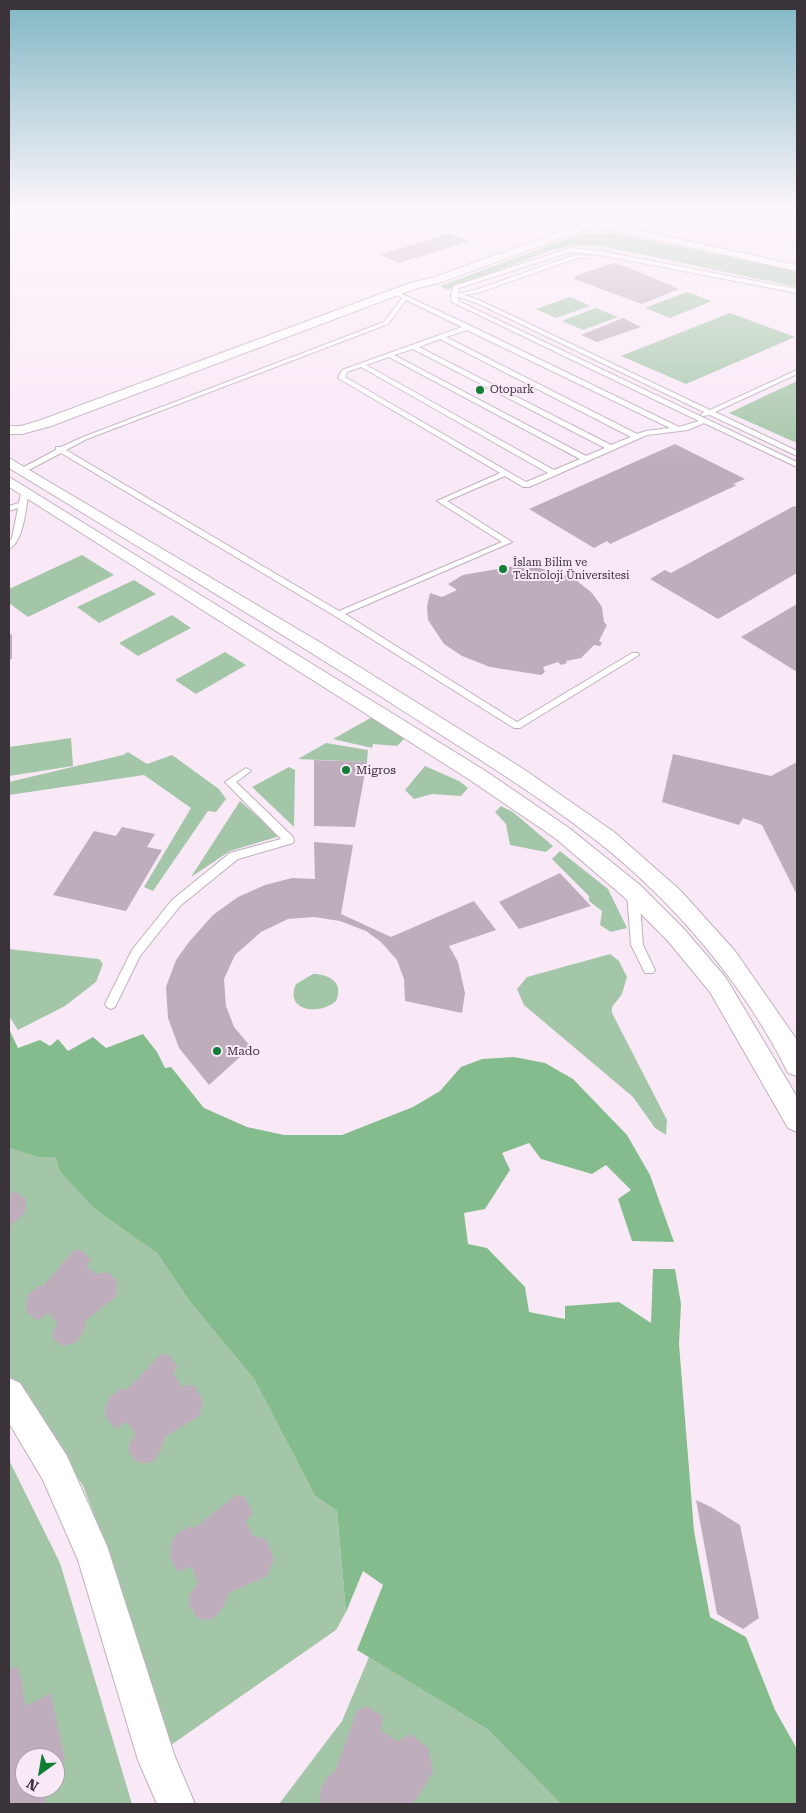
<!DOCTYPE html>
<html>
<head>
<meta charset="utf-8">
<style>
  body { margin:0 }
  #map { position:relative; width:806px; height:1813px; overflow:hidden; background:#f9e9f7; font-family:"Roboto Serif",serif }
  canvas { display:block }
  .frame { position:absolute; inset:0; border:10px solid #3a3339; pointer-events:none }
  .north { position:absolute; left:15px; top:1748px; width:50px; height:50px; box-sizing:border-box; background:#f9e9f7; border:1px solid #ada0ab; border-radius:50%; rotate:212deg; font-size:14px; font-weight:700; line-height:20px; text-align:center; color:#3a3339 }
  .north::after { content:''; display:block; margin:auto; width:18px; height:22px; background:#107f35; clip-path:polygon(50% 0,100% 100%,50% 72%,0 100%) }
</style>
</head>
<body>
<div id="map">
<canvas width="806" height="1813"></canvas>
<div class="frame"></div>
<div class="north">N</div>
</div>
<script>
const ctx = document.querySelector('canvas').getContext('2d');
ctx.lineJoin = 'round';
function fillPath(path, color) {
  ctx.fillStyle = color;
  ctx.fill(path, 'evenodd');
}
function strokePath(path, color, width, dash) {
  ctx.strokeStyle = color;
  ctx.lineWidth = width;
  ctx.lineCap = dash ? 'butt' : 'round';
  ctx.setLineDash(dash || []);
  ctx.stroke(path);
}
function drawText(font, color, halo, rows, align = 'center') {
  ctx.font = font + ' "Roboto Serif",serif';
  ctx.lineWidth = 4;
  ctx.setLineDash([]);
  ctx.textBaseline = 'middle';
  ctx.strokeStyle = halo;
  ctx.fillStyle = color;
  for (const [text, x, y, turn = 0] of rows) {
    ctx.save();
    ctx.translate(x, y);
    ctx.rotate((+turn || 0) * Math.PI / 180);
    ctx.textAlign = isNaN(turn) ? turn : align;
    if (halo) ctx.strokeText(text, 0, 0);
    ctx.fillText(text, 0, 0);
    ctx.restore();
  }
}
fillPath(new Path2D(`
  M614,233L797,271V287L601,246L576,245L552,250L447,290L440,286L580,234Z
  M687,292L712,301L670,318L645,308Z
  M570,297L590,306L556,318L536,309Z
  M596,308L618,317L583,330L562,321Z
  M730,313L795,337L686,384L621,356Z
  M797,381V443L729,413Z
  M82,555L114,575L28,617L9,603V589Z
  M134,580L156,594L99,623L77,607Z
  M172,615L191,628L138,656L119,643Z
  M225,652L246,665L196,694L175,680Z
  M374,716L406,737L397,746L373,744L372,748L333,739Z
  M71,738L73,766L9,776V747Z
  M326,743L368,750L367,762L298,759Z
  M128,752L147,764L172,755L219,789L226,799L216,812L208,811L153,891L144,887L191,808L144,775L9,795V782L123,755Z
  M425,766L459,781L468,788L461,796L432,794L414,799L405,790Z
  M289,767L295,770L294,827L252,787Z
  M240,801L280,836L230,851L191,877Z
  M501,806L513,812L553,846L546,852L510,845L506,824L495,812Z
  M560,851L608,889L627,928L611,932L600,925L602,911L589,901V896L552,859Z
  M9,949L99,959L103,964L96,982L65,1006L18,1030L9,1016Z
  M610,954L619,961L627,977L622,994L612,1007V1013L667,1120L666,1135L655,1128L633,1097L524,1005L517,989L527,977Z
  M313,974C330,974 344,983 336,1001C319,1016 284,1011 296,984Z
  M9,1148L38,1157H55L59,1170L157,1253L190,1302L254,1379L315,1496L337,1511L346,1612L336,1630L171,1745L111,1559L83,1486L19,1386L9,1376Z
  M9,1460L60,1563L132,1804H9ZM25,1758H55V1788H25Z
  M369,1657L487,1729L561,1804H279L342,1721Z`), '#a4c6a8');
fillPath(new Path2D(`
  M9,1029L18,1048L40,1040L50,1046L58,1039L68,1051L93,1037L106,1048L143,1034L157,1052L165,1068L171,1067L204,1108L247,1127L284,1135H342L413,1107L440,1091L461,1067L482,1059L514,1057L545,1063L573,1079L627,1135L650,1175L674,1242L632,1241L618,1199L631,1190L606,1165L592,1174L541,1159L529,1143L502,1153L510,1170L485,1209L464,1213L468,1244L487,1248L525,1287L529,1312L565,1319V1306L619,1302L651,1323L653,1269H675L681,1304L679,1344L694,1531L710,1617L746,1637L775,1710L797,1749V1804H561L487,1729L357,1650L383,1585L363,1571L346,1612L337,1511L315,1496L254,1379L190,1302L157,1253L94,1208L59,1170L55,1157H38L9,1148Z`), '#85bc8d');
fillPath(new Path2D(`
  M449,233L469,241L399,263L380,255Z
  M613,263L625,266L679,289L642,304L574,279L575,276Z
  M623,318L641,327L597,342L581,335Z
  M675,444L745,479L733,484L737,485L610,544L607,541L594,548L529,509Z
  M794,506L797,507V573L718,619L650,579L665,570L671,573Z
  M514,566L535,567L559,573L576,580L592,593L602,607L604,622L607,625L599,641L602,643L600,646L594,645L581,658L566,661L567,663L561,665L558,662L543,667L545,672L541,675L490,667L462,656L444,644L428,620L427,607L430,593L442,597L457,590L448,584L463,575Z
  M797,604V672L741,637Z
  M12,634V659L9,660V635Z
  M673,754L771,776L797,762V895L762,825L743,818L739,825L662,802Z
  M314,760L367,762L355,827L314,826Z
  M122,827L155,834L147,847L162,850L126,911L53,895L94,831L116,836Z
  M314,842L353,845L341,914L391,937L474,901L496,930L449,946L458,962L465,993L462,1013L405,1001L404,979L397,960L381,942L366,931L340,921L314,917L288,919L261,932L235,955L224,979L226,1006L234,1027L251,1047L209,1085L179,1048L168,1018L166,987L176,960L189,942L213,915L238,897L265,885L292,878L315,879Z
  M560,873L591,906L519,929L499,902Z
  M16,1191L26,1200L25,1212L9,1228V1194Z
  M81,1250L91,1259L86,1266L96,1274L108,1272L118,1283L116,1297L86,1320L85,1329L77,1342L64,1346L54,1340L52,1333L57,1322L48,1313L37,1321L27,1312L26,1304L28,1295L38,1286L44,1285L73,1251Z
  M161,1354L169,1355L178,1367L173,1374L182,1386L194,1385L203,1401L199,1416L165,1437L162,1448L153,1462L139,1463L129,1454L128,1446L135,1434L127,1422L115,1429L106,1417L105,1407L110,1397L120,1389H127Z
  M236,1495L245,1497L253,1513L246,1521L253,1536L266,1539L274,1559L267,1576L229,1593L224,1606L212,1620L198,1619L189,1606V1596L198,1583L191,1567L177,1572L170,1556L171,1544L177,1533L189,1527H196Z
  M696,1500L711,1507L740,1525L759,1618L743,1629L717,1614Z
  M17,1666L22,1681L25,1706L51,1693L65,1760L55,1766V1758H25V1788H43L47,1804H9V1670Z
  M367,1706L383,1717L381,1730L397,1741L411,1734L429,1749L433,1772L413,1804H320V1791L328,1776L335,1771L357,1710Z`), '#beaebb');
const lane = new Path2D(`
  M570,248L600,251L797,289V293L600,255L570,252L459,288L458,294L475,290L575,255L588,256V258H577L478,293L464,295L481,301L710,410L797,370V374L715,412L797,451V456L710,415L702,416L701,415L704,412L477,303L458,297V301L797,462V467L704,423L688,430L647,435L529,487H523L505,476L447,501L512,542L345,614L517,722L632,653H638L639,655L520,728H514L335,616L61,453L25,472L18,470L56,450V447H61L83,437L384,322L402,298L397,295L400,293L471,326L679,427L699,421L452,302L451,294L454,286ZM406,300L462,327L342,370L338,378L500,473L437,501L502,542L339,611L66,450L87,439L388,324ZM467,330L670,428L646,431L637,434L446,337ZM440,339L631,437L611,445L419,347ZM413,349L605,448L586,456L394,355ZM389,357L580,459L554,470L366,365ZM361,367L548,473L526,482L345,377L347,372Z
  M22,488L29,490C26,506 24,542 9,549V542L12,538L18,508L9,511V506L19,503Z
  M246,768L251,771L236,782L293,837L294,840L293,843L238,859L180,906L140,956L115,1007L111,1009L107,1007L105,1004L132,950L172,900L230,853L281,839L225,782Z
  M633,889L639,893L643,945L655,970L653,973H645L631,945L627,893Z`);
const street = new Path2D(`
  M540,207H555L584,216L579,219Z
  M593,220L797,265V271L594,226L439,283L417,288L51,426L22,434H9V426H21L41,420L410,283L432,278Z
  M9,458L321,643L522,768L614,832L680,890L735,951L797,1040V1076L788,1073C746,986 673,901 598,842C528,787 451,742 377,694C255,617 132,543 9,468Z
  M9,477L484,770L569,828L640,885L684,929L726,978L797,1097V1132L788,1128L710,992L668,941L624,897L555,838L470,780L9,487Z
  M9,1378L20,1383L67,1456L107,1546L175,1757L195,1804H157L138,1760L78,1560L43,1480L9,1423Z`);
const secondary = new Path2D(`
  M18,207H33L9,219V211Z`);
strokePath(lane, '#c0b0be', 2);
strokePath(street, '#c0b0be', 2);
strokePath(secondary, '#c0b0be', 1);
fillPath(lane, '#fff');
fillPath(street, '#fff');
fillPath(secondary, '#fff');
const sky = ctx.createLinearGradient(0, 0, 0, 461);
sky.addColorStop(0, '#80b7c4');
sky.addColorStop(0.45, '#fcf5fb');
sky.addColorStop(1, '#fcf5fb00');
ctx.fillStyle = sky;
ctx.fillRect(0, 0, 806, 461);
for (const [x, y, r, color] of [
  [480,390,5,"#107f35"],
  [503,569,5,"#107f35"],
  [346,770,5,"#107f35"],
  [217,1051,5,"#107f35"]
]) {
  const dot = new Path2D();
  dot.arc(x, y, r, 0, 2 * Math.PI);
  ctx.fillStyle = color;
  ctx.fill(dot);
  strokePath(dot, '#f9e9f7', 2);
}
drawText('11px', '#3a3339', '#f9e9f7', [
  ["Otopark",490,390],
  ["İslam Bilim ve",513,563],
  ["Teknoloji Üniversitesi",513,576]
], 'left');
drawText('12px', '#3a3339', '#f9e9f7', [
  ["Migros",356,770],
  ["Mado",227,1051]
], 'left');
</script>
</body>
</html>
